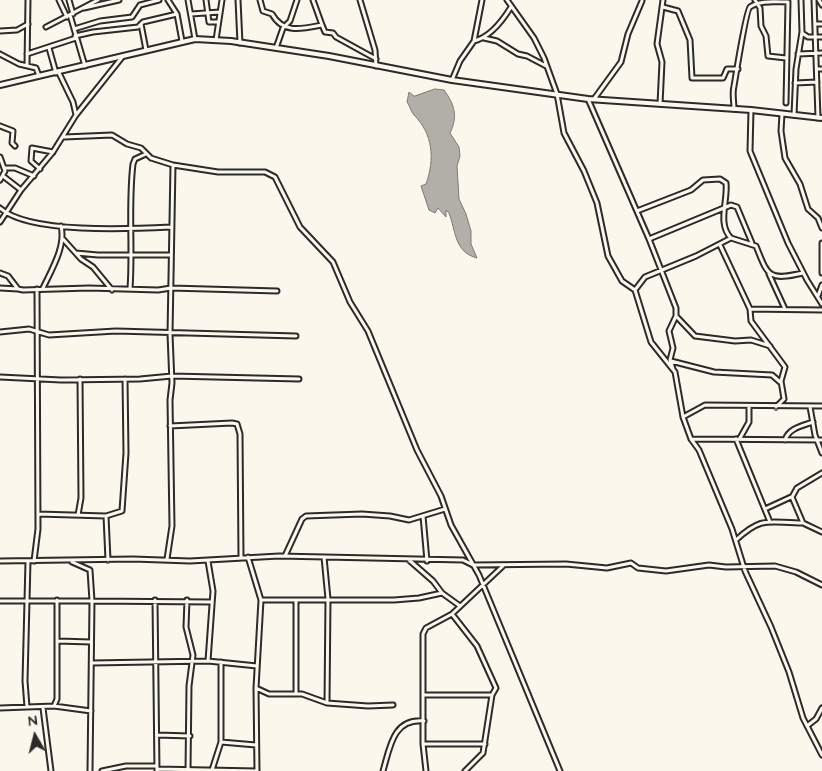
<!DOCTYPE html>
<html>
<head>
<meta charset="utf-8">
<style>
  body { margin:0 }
  #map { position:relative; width:822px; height:771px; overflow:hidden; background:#fbf7ec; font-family:"Architects Daughter",sans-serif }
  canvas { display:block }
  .north { position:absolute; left:10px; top:711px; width:50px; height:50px; -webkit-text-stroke:4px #fbf7ec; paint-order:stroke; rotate:352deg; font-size:14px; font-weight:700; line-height:20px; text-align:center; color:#2b2b2b }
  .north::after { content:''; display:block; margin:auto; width:18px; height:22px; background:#2b2b2b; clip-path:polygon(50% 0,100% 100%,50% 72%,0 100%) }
</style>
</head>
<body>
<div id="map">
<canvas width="822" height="771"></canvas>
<div class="north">N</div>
</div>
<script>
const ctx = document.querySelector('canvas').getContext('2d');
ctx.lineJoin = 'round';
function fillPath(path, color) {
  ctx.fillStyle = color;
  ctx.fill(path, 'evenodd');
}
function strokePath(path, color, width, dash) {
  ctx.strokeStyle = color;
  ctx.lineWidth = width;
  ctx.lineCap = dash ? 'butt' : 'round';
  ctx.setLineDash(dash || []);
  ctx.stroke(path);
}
const water = new Path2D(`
  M435,89L444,90C455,105 458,117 450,133L459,147L460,156L457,166L459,199L466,214L471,231V244L477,258C454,252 456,231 449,213L446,210V217L438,208L435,213L429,210L421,186L426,184C435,159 433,134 414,115C411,112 410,106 407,102L409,92L414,96Z`);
fillPath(water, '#b1afa7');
strokePath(water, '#7b7a75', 1);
const minor = new Path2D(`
  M59,0L67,17
  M69,0L73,14
  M168,0L177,14L182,41
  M188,0L195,39
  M206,0L209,22H218
  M238,0L240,43
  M260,0L263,11L272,14C283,34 302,29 322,25L313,0
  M360,0L375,50L376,66
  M507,0L534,38L544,58L557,94L564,133L584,171L597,203L608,256L622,281L635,290
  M755,0L760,8L761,26L766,36L768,56L786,58
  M814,0L818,118
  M819,0L822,5
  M663,7L678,11L690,40L692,78H723L727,69H738
  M84,8L119,0
  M191,14L220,12
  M70,15L85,66
  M141,24L146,50
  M816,24H822
  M322,25L325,32L333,33L336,37L376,59
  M46,27L98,0
  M74,29L100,21L132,17L140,5L159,0
  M0,31L17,30L28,24
  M802,33L808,37H822
  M75,36L93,32L138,27L143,22L177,14
  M484,38L497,41L518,54L527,56L546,66
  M216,40L222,0
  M474,41C491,37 503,20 511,7
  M49,48L56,73
  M276,48L283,28L290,21L297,0
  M0,54L19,64L36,68L39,76
  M27,54L76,38
  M798,54L822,53
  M27,65L28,0
  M817,69H822
  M59,73L73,102L76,115
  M452,80L460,61L474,41L482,0
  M795,83L817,82
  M588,99L649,239
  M594,99L621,62L628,34L642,1
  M786,103L788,2
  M660,104L662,62L657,44L663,0
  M734,109C734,102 732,93 734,86C736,75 746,10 750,7C759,0 776,2 788,2
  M751,110L750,151L788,243L807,280L822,304
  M782,114L781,131L785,158L800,184L808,209L818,218L822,228
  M794,115L796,69L802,32L801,0
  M0,126L13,131L12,143L15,146
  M64,137L112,135L127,144L141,148L151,158L173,165L218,172H265L275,177L300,227L333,262L350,302L368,331L417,450L441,496L451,525L479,575L560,771
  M0,157L5,171L0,180
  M5,168H15L34,176
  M40,169L31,161L32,148L53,152
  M3,176L21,190
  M0,208C29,234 131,229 171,227
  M637,211L691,190L703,180L720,179L726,183C728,201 717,224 731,238
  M0,222L21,190L53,152L76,115L123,56
  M63,239L81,259L93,267L112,290
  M822,243V273
  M720,245L750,309L822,310
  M76,253L98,255H171
  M0,273L8,276L18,289L23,290L89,288L158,290L171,288L277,291
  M803,273C768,281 768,276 756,246L731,238L696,256L645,277L635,290L651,342L675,372L683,417L691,439L699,450L732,529L745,571L771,627L789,672L803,718L822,755
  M769,274L785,309
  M0,288L18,289
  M43,288C52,269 66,246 61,226
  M130,289C133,247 128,206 133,164L135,159L146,154
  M818,296L822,285
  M750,309L751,321L785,367L781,381L784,399L776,407
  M676,316L695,336L735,341L751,340L770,346
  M0,332L29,329L49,335L116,331L296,336
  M671,361L714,372L772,375L780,382
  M673,369L670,360L673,348L669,331L676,316V308L649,239L731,205L737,207L752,243
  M0,377L61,380L140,379L172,376L299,379
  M810,407L815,435L822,453
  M683,417L705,405L822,406
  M170,426L232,423L237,424L240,434L241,557
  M740,438L749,422V406
  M691,439L822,440
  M736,439L770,522
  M785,440C789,428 802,426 813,422
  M822,473L797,488L792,497L803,523L822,532
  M765,509L791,497
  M38,514L106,516L122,511L126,453L125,379
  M78,515L81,498L80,379
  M106,516L108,560
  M423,516L427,561
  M736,540C763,515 769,523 803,523
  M285,556L302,519L306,516L362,514L390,516L409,520L445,509
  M248,557L261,600L256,688L257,771
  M324,557L328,599L327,703
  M167,559L172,526L170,400L172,383L170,334L173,165
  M409,560L433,581L442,593L460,606
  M0,561L133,559L190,561L279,556L463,560L473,565L566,564L607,568L631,563L638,568L666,571L709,565L726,567L775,566L796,572L822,585
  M34,561L38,529L37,289
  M208,561L213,591L208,661
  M155,600L157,771
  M187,600L186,627L193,655L189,686L188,771
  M261,600H394L419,598L442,593
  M0,601H92L90,570L72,562
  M452,614L477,646L496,688L492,695L483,753L465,771
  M58,641L91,642
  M92,663L208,661L257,666
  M256,688L269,694H302L327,703L368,706L393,705
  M296,693V600
  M424,695H492
  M54,706L57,699V600
  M27,707L25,681L28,561
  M0,708L54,706L91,711
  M43,708L51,771
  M807,726L816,719L822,708
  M157,735L190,736
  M221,742L256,745
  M423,744H485
  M157,769L257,771
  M212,770L221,742V662
  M90,771L92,601L211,602
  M102,771L126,766H157
  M383,771C390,747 393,718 424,721
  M426,771L423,744V634L426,628L452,614L504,565`);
const tertiary = new Path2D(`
  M0,85L195,39L231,41L329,56L452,80L588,99L751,110L822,118`);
strokePath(minor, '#2b2b2b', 7);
strokePath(tertiary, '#2b2b2b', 8);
strokePath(minor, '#fbf7ec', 3);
strokePath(tertiary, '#fbf7ec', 4);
</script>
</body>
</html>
